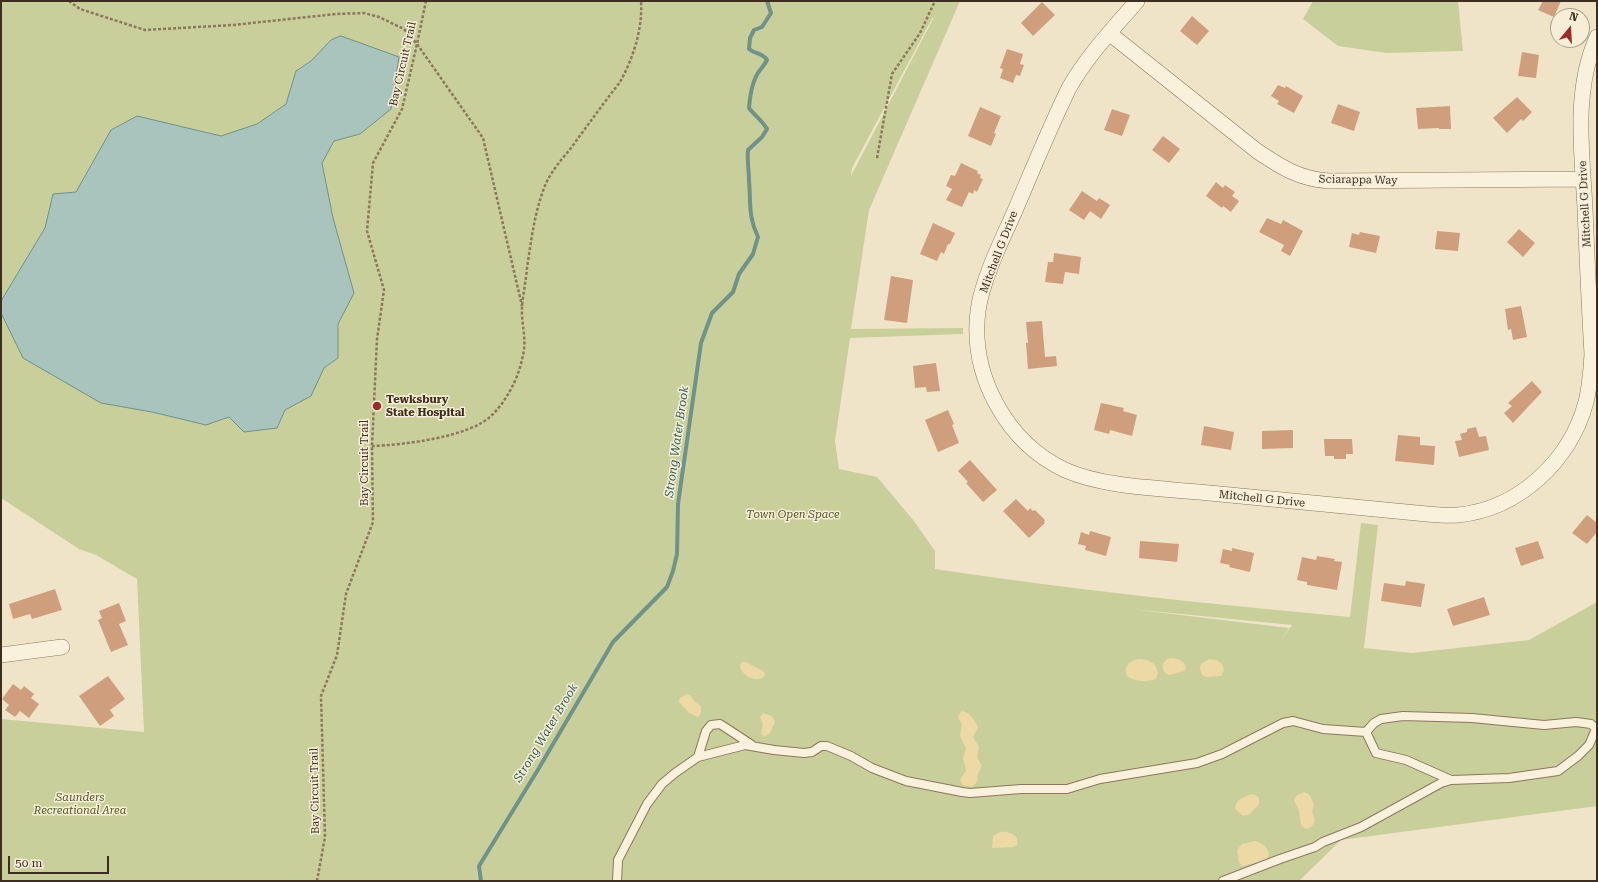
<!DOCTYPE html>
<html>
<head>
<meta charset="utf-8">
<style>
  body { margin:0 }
  #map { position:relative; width:1598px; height:882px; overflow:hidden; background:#f0e4c8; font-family:"Roboto Serif",serif }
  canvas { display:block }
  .frame { position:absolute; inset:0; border:2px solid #3d2e20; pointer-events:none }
  .north { position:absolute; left:1550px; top:8px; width:40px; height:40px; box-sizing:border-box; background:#f7eed8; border:1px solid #ada18e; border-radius:50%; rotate:18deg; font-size:11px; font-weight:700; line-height:16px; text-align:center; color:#3d2e20 }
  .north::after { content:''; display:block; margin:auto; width:14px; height:18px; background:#9e2a2b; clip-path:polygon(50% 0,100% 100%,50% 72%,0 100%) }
  .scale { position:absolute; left:8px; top:856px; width:101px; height:18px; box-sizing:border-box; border:2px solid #3d2e20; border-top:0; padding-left:5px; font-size:12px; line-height:14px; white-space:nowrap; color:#3d2e20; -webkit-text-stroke:3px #f7eed8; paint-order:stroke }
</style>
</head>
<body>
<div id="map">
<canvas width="1598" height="882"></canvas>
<div class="frame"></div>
<div class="north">N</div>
<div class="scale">50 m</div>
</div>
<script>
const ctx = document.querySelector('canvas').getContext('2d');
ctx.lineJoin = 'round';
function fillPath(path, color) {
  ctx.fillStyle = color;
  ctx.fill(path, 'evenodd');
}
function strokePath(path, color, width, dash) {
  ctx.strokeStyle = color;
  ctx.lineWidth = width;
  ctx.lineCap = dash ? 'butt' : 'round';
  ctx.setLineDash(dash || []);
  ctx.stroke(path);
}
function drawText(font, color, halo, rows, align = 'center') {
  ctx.font = font + ' "Roboto Serif",serif';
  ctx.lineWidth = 3;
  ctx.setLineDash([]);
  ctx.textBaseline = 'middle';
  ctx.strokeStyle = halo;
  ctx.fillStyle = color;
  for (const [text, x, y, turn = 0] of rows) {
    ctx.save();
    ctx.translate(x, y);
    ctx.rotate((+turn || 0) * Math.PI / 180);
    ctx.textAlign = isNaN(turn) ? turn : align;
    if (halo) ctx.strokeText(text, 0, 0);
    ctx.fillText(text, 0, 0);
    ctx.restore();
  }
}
fillPath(new Path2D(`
  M1,1H960L869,210L851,329L963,328V334L850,338L835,441L839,469L877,477L914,521L935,551V569C1073,590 1211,604 1350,617L1361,523L1378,525L1364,648L1412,653L1529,640L1597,602V806L1341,840L1299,881H1V719L144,732L137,579L96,555L79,549L1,498ZM933,17V19L851,176L852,168ZM1131,609L1292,625L1281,640L1289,628Z
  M1313,1H1458L1463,51L1387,53L1338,46L1303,19Z`), '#c9cf9b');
fillPath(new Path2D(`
  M1173,658C1180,659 1188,663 1185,671L1169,675C1163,673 1162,669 1163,663L1167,659Z
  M1138,659C1148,659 1156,662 1158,673L1156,679C1148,682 1134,682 1127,676C1123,666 1130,661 1138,659Z
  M1209,659L1217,660L1222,664L1224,670L1221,676L1206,677L1202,675L1200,668L1201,664Z
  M742,662H746C751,665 762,670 765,673L764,677C755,682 746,677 741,670L740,665Z
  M687,694L691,696L695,702L701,706V713L698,717L689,713L679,702L680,698Z
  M962,711C969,712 976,721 978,728L973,737L979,747L977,757L982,766L978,774L977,782L972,787L963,785L960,780L966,770L963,758L966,748L960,736L962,724L958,718L959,714Z
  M763,713L772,716L775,722L770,733L764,737L761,733L763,724L760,717Z
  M1304,792L1309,794L1314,804L1312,811L1315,821C1312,828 1306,832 1301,825L1299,811L1294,800L1297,795Z
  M1251,794L1256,795L1259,798V804L1250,814L1243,816L1235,809C1235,799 1243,798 1251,794Z
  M1000,832C1009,831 1020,835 1017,845L1013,847L992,848L993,836Z
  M1255,841C1263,843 1271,849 1268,859C1266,860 1244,866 1242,866L1239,862L1237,850L1242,844Z`), '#ecd9a5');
const water = new Path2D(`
  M341,36L399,57L391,109L360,134L334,141L322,163L333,218L354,293L338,324V358L324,368L311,396L285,410L277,428L244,432L229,417L206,425L152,412L101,403L23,358L1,313V301L45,228L53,194L76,192L111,130L137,116L221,136L257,124L286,104L296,71L311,61L331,40Z`);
fillPath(water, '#a9c4bc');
strokePath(water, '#6f938a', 1);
strokePath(new Path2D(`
  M481,881L479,866L539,768L613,642L667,587L673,571L677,554L678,504L701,343L712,313L733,292L739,274L753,254L758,237C748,216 751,204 749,181C749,170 747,162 748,150L762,137L767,129C762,120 755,116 749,108C750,95 752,80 760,70C763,66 765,64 767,60C763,53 755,54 749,49L750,38L754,30L762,27L771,13L767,1`), '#6f938a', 4);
fillPath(new Path2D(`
  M1543,1H1561L1554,17L1538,10Z
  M1042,2L1055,15L1033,36L1021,23Z
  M1192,16L1209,31L1197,45L1180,31Z
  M1007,49L1023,54L1020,64L1024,65L1020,76L1016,75L1013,83L1000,78L1003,69L1000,68Z
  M1522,52L1539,55L1536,78L1518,76Z
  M1278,85L1285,88L1286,86L1303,96L1294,113L1277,104L1279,101L1271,96Z
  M1517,97L1532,112L1523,121L1521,119L1507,133L1493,118Z
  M1338,104L1360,112L1354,131L1331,123Z
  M1450,106L1451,129H1439V128L1418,129L1416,108Z
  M980,107L1001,116L994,133L996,134L991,146L968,136Z
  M1112,109L1130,115L1122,136L1104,130Z
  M1163,136L1180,149L1169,163L1152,150Z
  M961,163L978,171L977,173L981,175L980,178L983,179L977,192L974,190L973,194L969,192L962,207L946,200L952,189L946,186L951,175L955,176Z
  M1216,182L1223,188L1225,185L1235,192L1232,196L1239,201L1231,212L1223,206L1222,208L1206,196Z
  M1082,191L1097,201L1099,198L1110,205L1101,219L1090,211L1084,220L1069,210Z
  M1267,218L1281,224L1283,220L1303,231L1290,256L1281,251L1284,245L1259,232Z
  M933,223L955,233L950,244H948L944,254L941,252L937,261L920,254Z
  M1519,229L1535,243L1523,257L1507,242Z
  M1437,231L1460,233L1458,251L1435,249Z
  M1360,232L1380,236L1376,253L1349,247L1352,233L1359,235Z
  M1054,253L1081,257L1079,274L1065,272L1063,284L1045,282L1048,262H1053Z
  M891,276L913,280L907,323L884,320Z
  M1521,306L1527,337L1513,340L1511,329L1508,330L1505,309Z
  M1042,321L1045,357L1056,356L1057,366L1028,369L1026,343H1028L1026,322Z
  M936,363L940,391L927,392L926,387L915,388L913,366Z
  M1532,381L1542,392L1513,423L1504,413L1512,406L1508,403Z
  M1101,403L1124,408L1123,411L1137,415L1132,436L1110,430L1109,434L1094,430Z
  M948,410L954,424L952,425L959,443L938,452L925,420Z
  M1204,426L1234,432L1231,450L1201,445Z
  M1476,427L1479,437L1486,436L1489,450L1459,457L1455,441L1462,440L1460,434L1467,432V429Z
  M1293,430V448L1262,449V431Z
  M1398,435L1420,437V445L1435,446L1434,465L1395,461Z
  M1324,439H1352L1353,454H1346V459H1334V456H1325Z
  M970,460L997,490L983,502L966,483L968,482L958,471Z
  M1016,499L1028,511L1030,508L1033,511L1035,510L1045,520L1044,522L1045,523L1029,538L1003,511Z
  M1587,515L1597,523V532L1587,544L1572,533Z
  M1090,531L1111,537L1106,556L1085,550L1086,546L1078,544L1081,532L1089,535Z
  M1140,541L1179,544L1177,562L1139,558Z
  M1538,541L1544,558L1521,566L1515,548Z
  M1232,548L1254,553L1250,572L1229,567L1230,565L1220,563L1223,549L1232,551Z
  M1317,556L1335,559L1334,561L1342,562L1337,590L1307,585V582L1297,580L1302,557L1316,560Z
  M1406,581L1425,584L1421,607L1381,601L1384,583L1405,586Z
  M55,589L62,610L32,619L30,614L13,619L9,604Z
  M1484,597L1490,615L1453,626L1447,609Z
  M119,603L126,621L119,624L128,645L111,652L98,620L102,618L99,611Z
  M108,676L125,699L110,710L114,716L100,726L79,696Z
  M13,684L21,690L24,686L34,694L31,698L39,704L29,718L20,711L15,717L5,710L9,705L2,699Z`), '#cf9f7d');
const lane = new Path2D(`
  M698,757L745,745L774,750L804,753L812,752L821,746H827L851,756L872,768L906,781L962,792L970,793L1021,789H1067L1100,779L1197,763L1222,754L1283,723L1293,721L1323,729L1366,732L1376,753L1406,760L1451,780L1509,778L1558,771L1578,756L1589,745L1596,729L1591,724L1576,722L1544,725L1472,718L1403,716L1381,719L1374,723L1366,732
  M617,881L618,860L647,804L662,784L675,773L698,757L706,731L711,725L720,724L752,745
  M1223,881L1280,859L1315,847L1323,842L1361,827L1441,783L1451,780`);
const street = new Path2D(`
  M1137,1C1113,29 1087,56 1069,88C1049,129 1032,171 1014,213C1001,242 982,280 978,311C970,375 1006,442 1065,470C1103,487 1158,488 1199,492C1275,500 1351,507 1427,514C1437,515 1448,516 1458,515C1519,509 1570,461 1586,402C1590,386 1591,370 1592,354C1589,305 1587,257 1585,208C1582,152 1573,91 1597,37
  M1109,33L1257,151C1281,167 1299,179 1329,181L1583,179
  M1,655L62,647`);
strokePath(lane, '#8d765c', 10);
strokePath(street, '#8d765c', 16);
strokePath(new Path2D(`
  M69,1L80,9L145,30L233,25L336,14L364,13L379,17L404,29L417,44L483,138L522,306
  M877,158L892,74L920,33L935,1
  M372,446C403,445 469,437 491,416C507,401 519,377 523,355C527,339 521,323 522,307C523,294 526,281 527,268C531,242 534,216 543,191C548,175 561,160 571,148C587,126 603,104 620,82C633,59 643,28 641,1
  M317,881L325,837L321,696L337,655L346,594L373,522L372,446L377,339L384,290L367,231L373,163L402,109L417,44L426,1`), '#8d765c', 2.5, [3, 2]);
strokePath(lane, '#faf1dc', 8);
strokePath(street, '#faf1dc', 15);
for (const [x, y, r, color] of [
  [377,406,5,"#9e2a2b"]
]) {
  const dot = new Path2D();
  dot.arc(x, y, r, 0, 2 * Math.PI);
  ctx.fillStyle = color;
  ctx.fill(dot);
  strokePath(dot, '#f7eed8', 1.5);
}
drawText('11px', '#3d2e20', '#f7eed8', [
  ["Bay Circuit Trail",403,64,-77],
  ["Sciarappa Way",1358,180,1],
  ["Mitchell G Drive",1585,204,-93],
  ["Mitchell G Drive",999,252,-69],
  ["Bay Circuit Trail",365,463,-90],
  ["Mitchell G Drive",1262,499,6],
  ["Bay Circuit Trail",315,791,-91]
]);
drawText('bold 11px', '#3d2e20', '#f7eed8', [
  ["Tewksbury",386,400],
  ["State Hospital",386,413]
], 'left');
drawText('italic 11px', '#4d5a26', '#f7eed8', [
  ["Town Open Space",793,515],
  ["Saunders",80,798],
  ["Recreational Area",80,811]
]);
drawText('italic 12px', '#2f5d5a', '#f7eed8', [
  ["Strong Water Brook",677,442,-82],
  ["Strong Water Brook",546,733,-59]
]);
</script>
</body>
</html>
